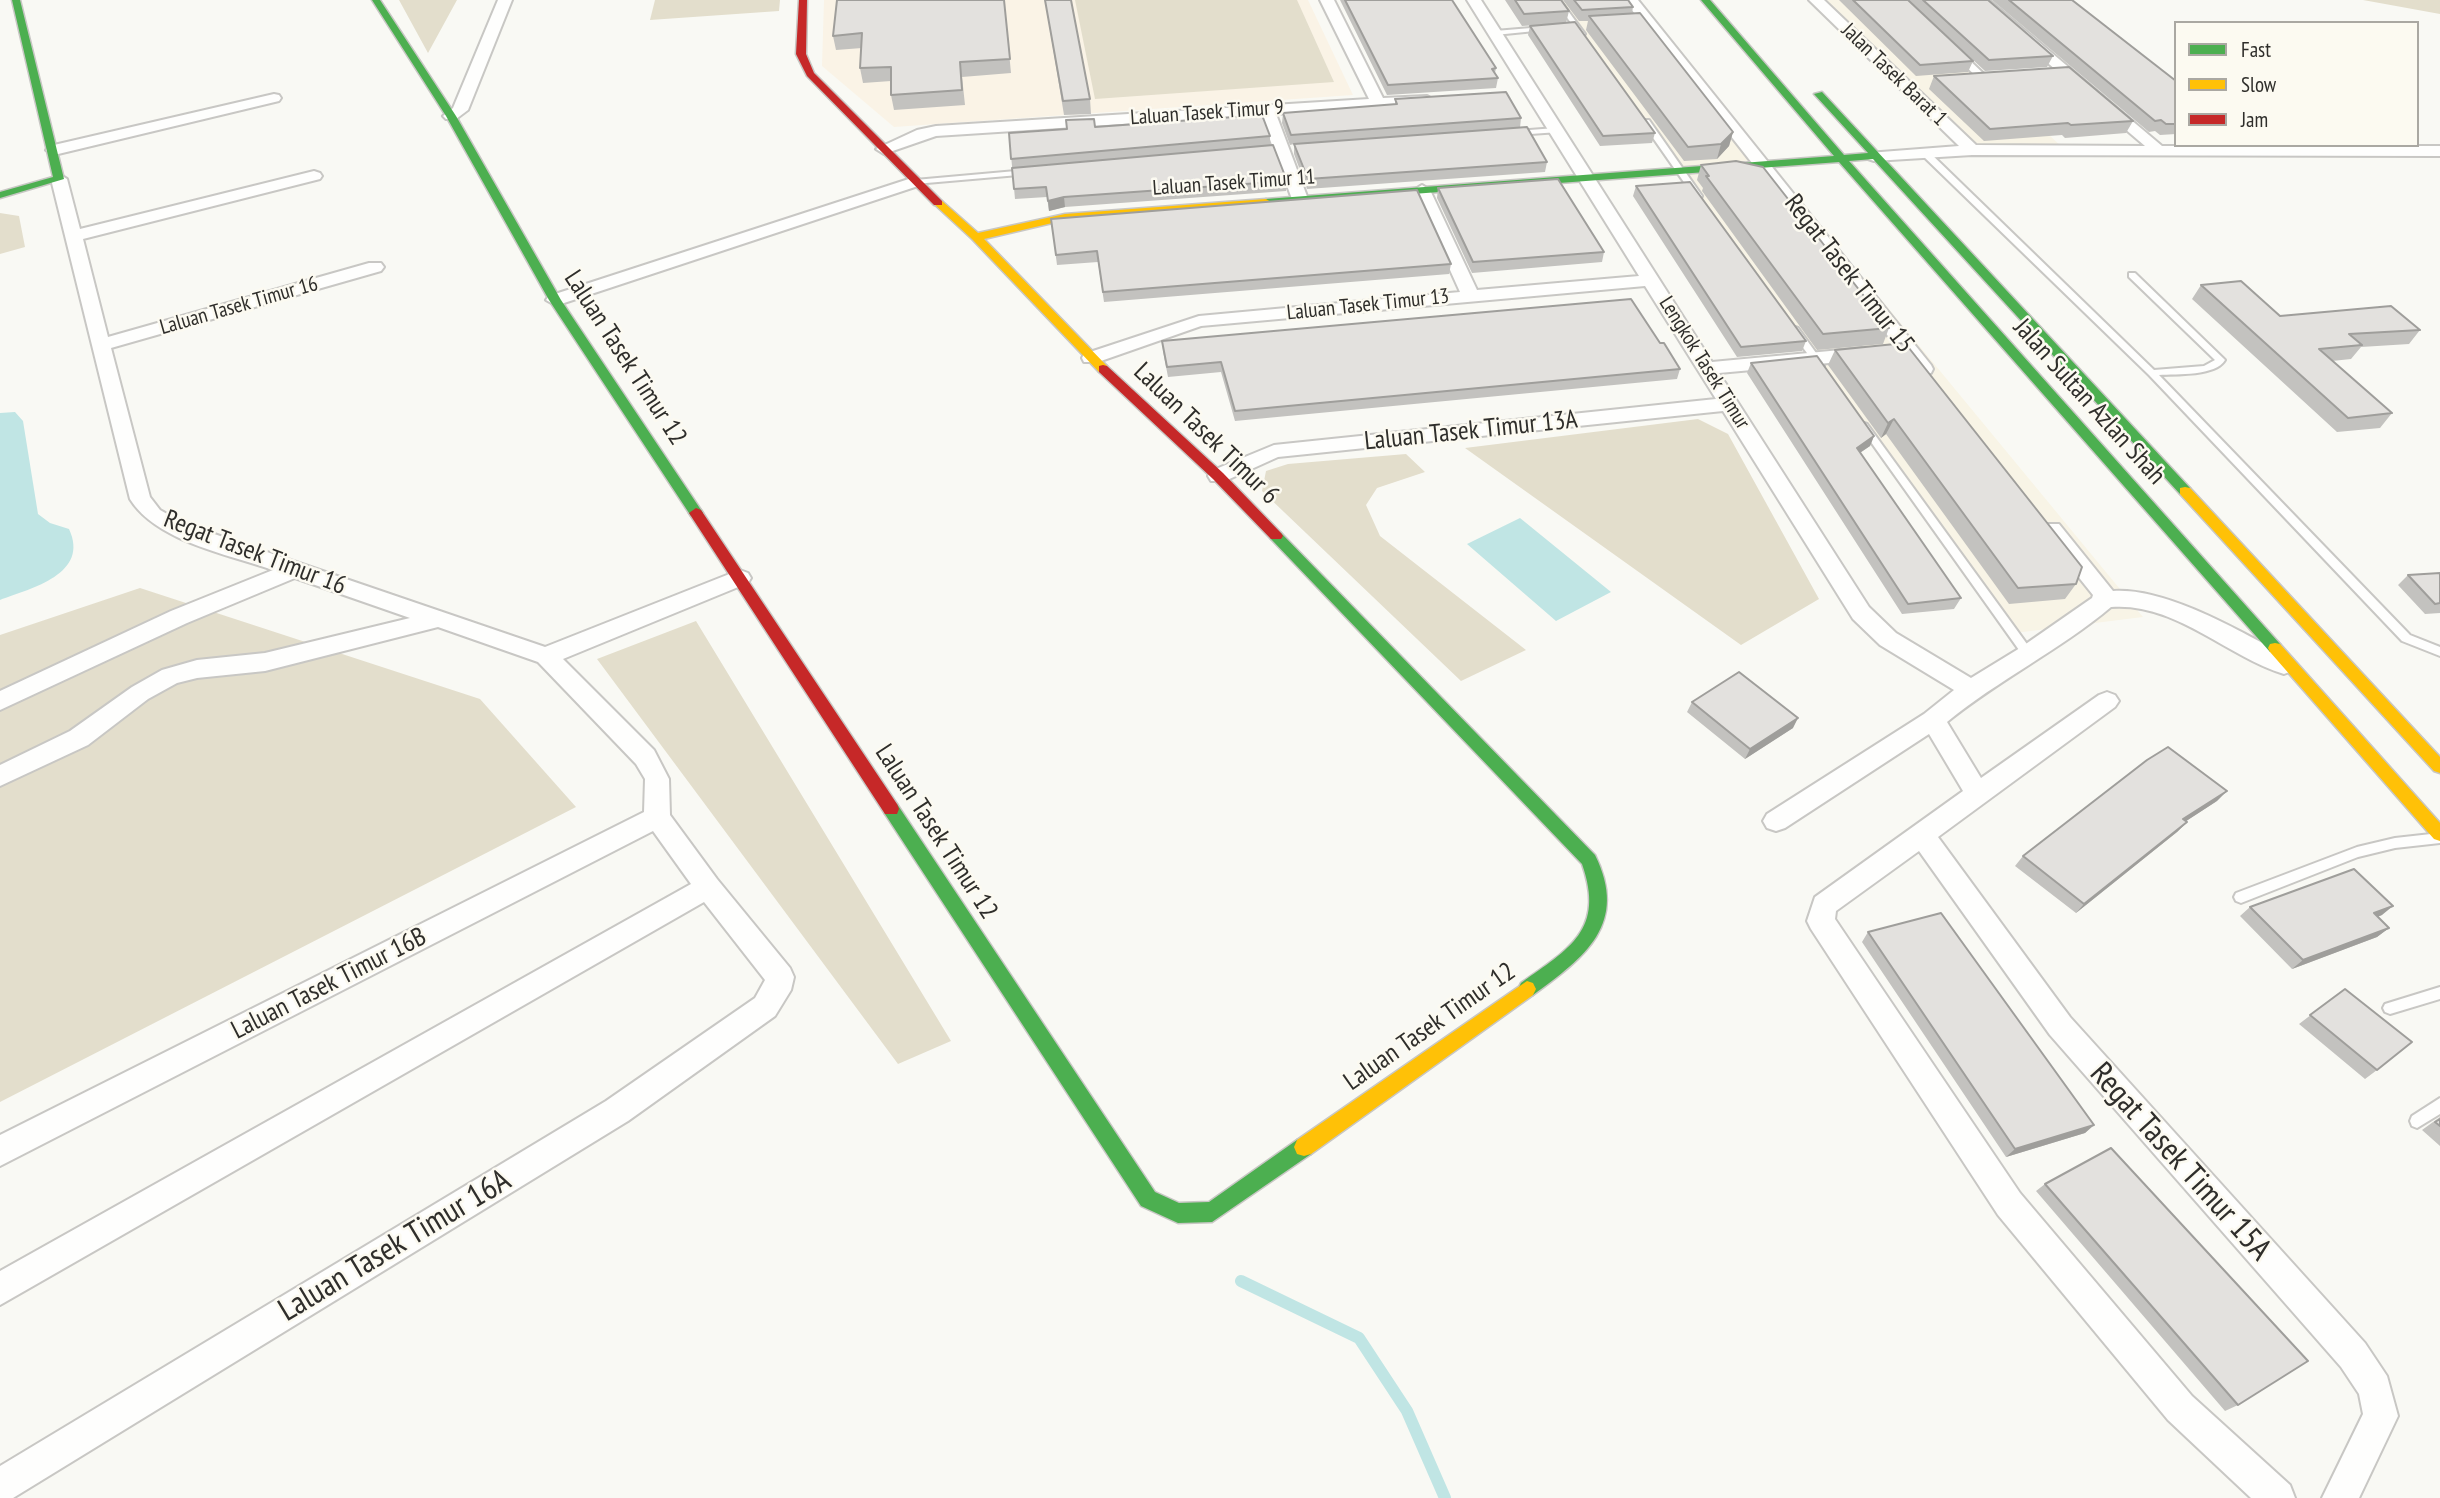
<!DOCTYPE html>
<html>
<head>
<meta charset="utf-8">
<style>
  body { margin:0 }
  #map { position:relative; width:2440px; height:1498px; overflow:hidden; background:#f9f9f4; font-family:"PT Sans Narrow",sans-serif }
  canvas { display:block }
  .legend { position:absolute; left:2174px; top:21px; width:245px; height:126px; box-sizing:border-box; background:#fcfaf1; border:2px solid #aaa8a2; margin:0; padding:9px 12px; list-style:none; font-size:21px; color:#2f2e2b }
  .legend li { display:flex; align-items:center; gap:14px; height:35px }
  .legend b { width:35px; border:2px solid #aaa8a2 }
</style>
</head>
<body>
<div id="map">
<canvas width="2440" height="1498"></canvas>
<ul class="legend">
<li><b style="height:9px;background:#4caf50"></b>Fast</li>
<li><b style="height:9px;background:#ffc107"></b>Slow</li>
<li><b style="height:9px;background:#c62828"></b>Jam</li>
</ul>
</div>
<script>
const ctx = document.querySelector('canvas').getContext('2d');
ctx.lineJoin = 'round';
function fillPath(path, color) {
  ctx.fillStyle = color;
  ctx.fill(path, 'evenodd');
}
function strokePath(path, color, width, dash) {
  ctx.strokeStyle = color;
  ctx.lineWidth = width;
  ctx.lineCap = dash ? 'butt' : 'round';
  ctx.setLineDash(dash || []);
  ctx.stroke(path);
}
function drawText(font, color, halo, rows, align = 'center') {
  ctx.font = font + ' "PT Sans Narrow",sans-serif';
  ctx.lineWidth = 5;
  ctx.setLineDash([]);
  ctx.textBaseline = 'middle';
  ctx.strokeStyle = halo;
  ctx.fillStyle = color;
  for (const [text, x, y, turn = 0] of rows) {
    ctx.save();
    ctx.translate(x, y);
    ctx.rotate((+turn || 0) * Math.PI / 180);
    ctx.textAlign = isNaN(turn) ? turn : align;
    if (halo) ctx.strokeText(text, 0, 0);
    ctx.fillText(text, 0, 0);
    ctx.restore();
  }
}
fillPath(new Path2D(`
  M1556,0H1634L2143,617L2015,633Z
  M1809,0H1903L2062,147L1959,148Z`), '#f8f4e6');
fillPath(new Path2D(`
  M824,0H1308L1353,95L894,127L822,66Z`), '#faf3e6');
fillPath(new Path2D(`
  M399,0H457L428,53Z
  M655,0H780L779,11L650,20Z
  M1075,0H1297L1334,82L1095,99Z
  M2363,0H2440V14Z
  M0,213L19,216L25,247L0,254Z
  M1698,419L1728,434L1819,599L1741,645L1465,448Z
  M1406,454L1425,472L1377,488L1366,505L1380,536L1526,650L1461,681L1262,491L1266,471L1288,464Z
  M140,588L480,699L576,807L0,1102V635Z
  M696,621L951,1041L898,1064L597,659Z`), '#e3decc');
fillPath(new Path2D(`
  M15,412L23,421L38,514L50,523L69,529C90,574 32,588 0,600V413Z
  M1520,518L1611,592L1556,621L1467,544Z`), '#c0e5e4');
strokePath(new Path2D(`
  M1241,1281L1359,1338L1407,1411L1445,1498`), '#c0e5e4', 12);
const lane = new Path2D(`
  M1554,0H1560L1585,34L1584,35H1580Z
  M1543,27L1546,29L1545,30L1495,35L1492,33L1495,31Z
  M1958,55H1964L1986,76V80H1980L1958,59Z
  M1643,120H1649L1702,196L1701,198H1695L1642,122Z
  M1556,128L1560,130L1559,132L1516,135L1512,133L1516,131Z
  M1922,151H1928L2154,370L2204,366L2215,360L2129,277V273H2135L2223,358L2225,360C2216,376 2177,374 2159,375L2410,635L2440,647V656L2402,641L2149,375L1922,155Z
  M1027,170H1030V174L915,184L911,182L915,180Z
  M1795,327L1798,328L1824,364V368H1818L1790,330Z
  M1864,423L1867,424L2032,651L2034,654L2032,657H2024L1861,428L1859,426Z
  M2440,833V843L2395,848L2358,857L2241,903L2236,901L2234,897L2236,893L2357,847L2395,838Z
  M2440,987V999L2390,1014L2385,1012L2383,1008L2385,1004Z
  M2440,1098V1114L2417,1128L2412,1126L2410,1121L2412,1116Z`);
const street = new Path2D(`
  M498,0H512L468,110L456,119H446L443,116L453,108Z
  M1320,0H1334L1383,98L1427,96L1434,100L1427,104L1276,114L1308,199L1306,202H1294L1292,199L1261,115L936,136L884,154L876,149L917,130L936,126L1369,99Z
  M1467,0H1481L1712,362L1862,348L1871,354L1862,360L1719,373L1869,607L1896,633L1971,678L2020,648L2092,598L2093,595L2040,529L2043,524H2059L2113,591C2167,587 2245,634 2292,659L2296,665L2292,671L2284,674C2226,656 2175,602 2111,607C2060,650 1998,680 1947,722L1981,778L2099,695L2107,692L2115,695L2119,701L2115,707L1938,837L2070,1017L2365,1343L2387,1376L2398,1416L2359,1498H2322L2363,1414L2359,1394L2341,1367L2050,1035L1919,851L1836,911L1835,919L2020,1193L2192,1396L2290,1485L2295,1498H2251L2168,1420L1998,1215L1811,929L1807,921L1815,897L1963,791L1929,734L1785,828L1776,831L1767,828L1763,821L1767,814L1924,714L1954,690L1880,645L1853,619L1723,411L1278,457L1225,481H1211L1208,476L1211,471L1274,445L1716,399L1645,286L1201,326L1098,362H1084L1082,358L1084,354L1199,316L1460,292L1414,190L1422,185L1430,190L1477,290L1639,276Z
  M1624,0H1638L1931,365L1933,369L1931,373H1917Z
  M1809,0H1824L1976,145L2145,146L1974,0H1989L2162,146H2440V156L1972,155L1874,161L1868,159L1866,156L1868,153L1959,146Z
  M274,94L279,95L281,98L279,101L54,155L46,150L54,145Z
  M314,171L320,173L322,176L320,179L83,239L108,337L369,263H381L384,267L381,271L111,348L150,497L160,510L185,524L545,647L732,573L740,570L748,573L751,578L748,583L563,659L654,750L669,779L670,815L717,879L790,968L794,977L791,990L775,1016L628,1121L13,1498H0V1466L606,1101L755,998L765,980L704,902L0,1305V1271L691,884L653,831L0,1166V1135L644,812L645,779L636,764L538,662L438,627L265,671L197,678L177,683L148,699L88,745L0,786V765L70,731L132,687L162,670L197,660L265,653L410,618L295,578L187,623L0,710V691L171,611L273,570C227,554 156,541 130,499L51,179L59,174L67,179L80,229Z
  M915,177L923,182L921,185L561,304L555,305L546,300L549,296Z`);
const fast = new Path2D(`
  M12,0H20L64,179L0,198V192L53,177Z
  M372,0H380L456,116L561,300L703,513L701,516H691L549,300L446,116Z
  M1701,0H1710L1844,155L1868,153L1814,94L1822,92L2190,488V494H2180L1873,159L1849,161L2280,644L2282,648L2280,652H2270L1839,162L1266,205L1261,202L1266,199L1834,156Z
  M1276,531L1281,533L1595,855C1629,924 1585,957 1533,995L1527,997L1521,995L1518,989L1521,983C1570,948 1605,930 1582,864L1271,539L1269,536Z
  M891,802L897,804L1155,1192L1179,1203L1209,1202L1297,1140L1304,1138L1311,1140L1314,1147L1311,1154L1212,1222L1178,1223L1141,1206L885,814L883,809L885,804Z`);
const slow = new Path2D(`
  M1266,199L1271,202L1270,204L1065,220L984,239L1107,366V372H1099L972,239L933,203L942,201L978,233L1065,214Z
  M2185,487L2190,488L2440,757V773L2434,771L2180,494V488Z
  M2275,643L2280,644L2440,823V841L2434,839L2270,652L2268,648L2270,644Z
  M1527,981L1533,983L1536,989L1533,995L1311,1154L1304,1156L1297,1154L1294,1147L1297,1140Z`);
const jam = new Path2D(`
  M799,0H807L806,54L814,73L942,201V205H934L807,76L796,54Z
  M1103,365L1107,366L1223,473L1281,533L1283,536L1281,539H1271L1213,479L1099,372V366Z
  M696,508L701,510L897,804L899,809L897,814H885L689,513Z`);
strokePath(lane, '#c8c7c4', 4);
strokePath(street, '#c8c7c4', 4);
strokePath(fast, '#c8c7c4', 3);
strokePath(slow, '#c8c7c4', 3);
strokePath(jam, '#c8c7c4', 3);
fillPath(lane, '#fefefd');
fillPath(street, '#fefefd');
fillPath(fast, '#4caf50');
fillPath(slow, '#ffc107');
fillPath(jam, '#c62828');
fillPath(new Path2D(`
  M1004,0L1011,73L962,77L965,105L894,110L891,95V81L863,83L860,68L862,48L836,50L833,36Z
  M1045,0L1090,99L1091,114L1064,115Z
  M1340,0H1452L1496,68L1495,73L1498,78L1496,88L1387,95Z
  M1505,0H1561L1569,11L1566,23L1522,26Z
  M1563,0H1628L1633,7L1632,13L1733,132L1729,146L1717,159L1684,161L1586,30L1588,21H1579Z
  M1839,0H1988L2053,56L2047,67L1985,71L1919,10L1973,61L1968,72L1916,76Z
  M1992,0H2072L2176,81V134L2160,135L2155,131L2149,132Z
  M1530,26L1655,133L1652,143L1600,146L1528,35Z
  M1934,76L2133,121L2126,133L2065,138L2062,135L1984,141L1929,89Z
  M1395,99L1521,118L1520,128L1547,162L1545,172L1307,189L1294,154V144L1290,145L1282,123L1283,113L1395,104Z
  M1066,120L1095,127L1270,136V146L1287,181L1286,191L1065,207L1049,211L1047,197L1015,199L1009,133L1066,129Z
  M1701,165L1889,328L1883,344L1817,350L1702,191L1703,188L1697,180Z
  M1636,186L1806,341L1802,351L1737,357L1633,196Z
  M1438,188L1604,252L1602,262L1472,273L1437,198Z
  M1051,219L1451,264L1449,274L1104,302L1098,262L1057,265Z
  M2201,285L2280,316L2420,330L2409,344L2361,347L2351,359L2332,361L2392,413L2380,428L2337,432L2192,299Z
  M1162,341L1660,343L1680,369L1677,379L1235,421L1221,372L1168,377L1163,351Z
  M1835,350L2076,584L2065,599L2009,604L1886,434L1881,438L1828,365Z
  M1751,363L1874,436L1870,446L1860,453L1961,598L1954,609L1902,614L1747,373Z
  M2440,573V613L2425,614L2398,585L2408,575Z
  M1692,702L1793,728L1745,759L1687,712Z
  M2217,801L2186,821L2187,822L2177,832L2076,913L2015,866L2023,856Z
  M2250,907L2382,915L2377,917L2389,928L2377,937L2292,969L2240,916Z
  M1868,932L2094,1125L2085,1133L2006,1157L1862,942Z
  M2345,989L2377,1070L2365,1079L2299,1024Z
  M2440,1117V1146L2422,1130Z
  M2045,1184L2238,1405L2225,1411L2036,1191Z`), '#c3c2bf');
fillPath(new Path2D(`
  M1733,132L1729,146L1717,159L1721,144Z
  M1064,197L1065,207L1049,211L1048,201Z
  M1894,419L1886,434L1881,438L1888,423Z
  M1874,436L1870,446L1852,458L1857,448Z
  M1798,718L1793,728L1745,759L1750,749Z
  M2227,791L2217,801L2174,829L2183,819Z
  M2187,822L2177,832L2076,913L2084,904Z
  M2393,906L2382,915L2362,923L2374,913Z
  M2389,928L2377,937L2292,969L2303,960Z
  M2094,1125L2085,1133L2006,1157L2015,1149Z`), '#9f9e9b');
const building = new Path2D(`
  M837,0H1004L1010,59L960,62L962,90L891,95V67L860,68L862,33L833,36Z
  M1045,0H1071L1090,99L1063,101Z
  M1345,0H1452L1496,68L1492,69L1498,78L1388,85Z
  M1515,0H1561L1569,11L1524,14Z
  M1574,0H1628L1633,7L1582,10Z
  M1853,0H1908L1973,61L1920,65Z
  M1923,0H1988L2053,56L1989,60Z
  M2009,0H2072L2176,81V124H2166L2161,120L2155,121Z
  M1640,13L1733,132L1721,144L1688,147L1589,16Z
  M1575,22L1655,133L1603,136L1530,26Z
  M2069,67L2133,121L2071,125L2068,123L1990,129L1934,76Z
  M1506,92L1521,118L1291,135L1283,113L1397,104L1395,99Z
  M1262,115L1270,136L1011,159L1009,133L1067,129L1066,120L1094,119L1095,127Z
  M1527,127L1547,162L1308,179L1294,144Z
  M1273,145L1287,181L1064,197L1048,201L1046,187L1014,189L1012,168Z
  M1736,161L1763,167L1889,328L1823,334L1706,176H1709L1701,165Z
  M1558,179L1604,252L1473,262L1438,188Z
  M1690,182L1806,341L1741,347L1636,186Z
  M1417,190L1451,264L1103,292L1097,251L1056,255L1051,219Z
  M2241,281L2280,316L2391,306L2420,330L2349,334L2362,345L2319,349L2392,413L2348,418L2201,285Z
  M1631,299L1660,343H1664L1680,369L1235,411L1221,362L1167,367L1162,341Z
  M1905,343L2082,567L2076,584L2018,588L1894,419L1888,423L1835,350Z
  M1817,356L1874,436L1857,448L1961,598L1908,604L1751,363Z
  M2440,573V603L2435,604L2408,575Z
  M1739,672L1798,718L1750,749L1692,702Z
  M2168,747L2227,791L2183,819L2187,822L2084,904L2023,856L2147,760Z
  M2354,869L2393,906L2374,913L2389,928L2303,960L2250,907Z
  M1941,913L2094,1125L2015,1149L1868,932Z
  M2345,989L2412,1042L2377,1070L2310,1015Z
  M2440,1119V1126L2435,1122Z
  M2111,1148L2308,1361L2238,1405L2045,1184Z`);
fillPath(building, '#e3e1de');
strokePath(building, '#9f9e9b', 2);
drawText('21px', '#2f2e2b', '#fcfaf1', [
  ["Jalan Tasek Barat 1",1894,75,44],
  ["Laluan Tasek Timur 9",1207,113,-4],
  ["Laluan Tasek Timur 11",1234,183,-4],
  ["Laluan Tasek Timur 13",1368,305,-6],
  ["Laluan Tasek Timur 16",239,306,-16],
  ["Lengkok Tasek Timur",1704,363,58]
]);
drawText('26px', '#2f2e2b', '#fcfaf1', [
  ["Regat Tasek Timur 15",1849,274,52],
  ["Laluan Tasek Timur 12",625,358,57],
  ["Jalan Sultan Azlan Shah",2089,402,48],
  ["Laluan Tasek Timur 13A",1471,431,-6],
  ["Laluan Tasek Timur 6",1206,434,44],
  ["Regat Tasek Timur 16",255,553,21],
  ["Laluan Tasek Timur 12",936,832,57],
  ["Laluan Tasek Timur 16B",329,984,-27],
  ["Laluan Tasek Timur 12",1430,1027,-35]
]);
drawText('32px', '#2f2e2b', '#fcfaf1', [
  ["Regat Tasek Timur 15A",2180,1162,48],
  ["Laluan Tasek Timur 16A",395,1246,-31]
]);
</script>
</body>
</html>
